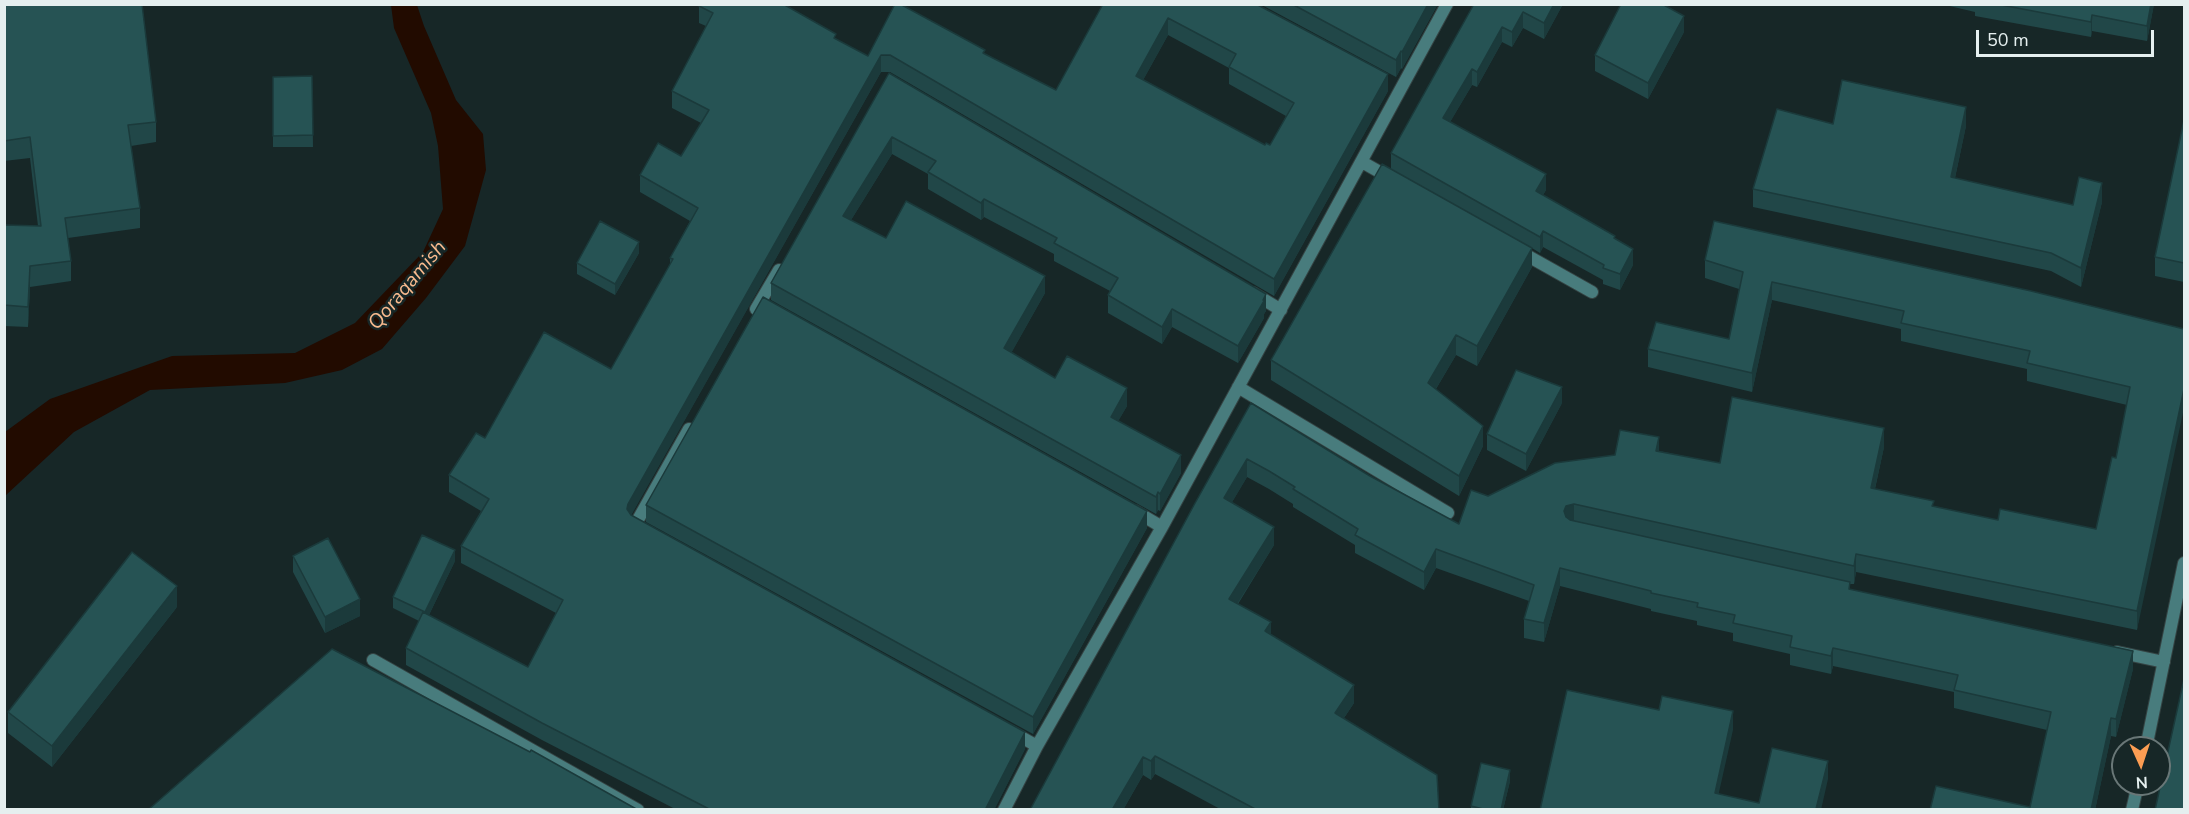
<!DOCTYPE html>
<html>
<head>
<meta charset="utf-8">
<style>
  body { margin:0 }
  #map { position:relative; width:2189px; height:814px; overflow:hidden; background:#172727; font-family:"Nunito Sans",sans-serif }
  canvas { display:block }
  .frame { position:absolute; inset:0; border:6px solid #e5efef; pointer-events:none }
  .north { position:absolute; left:2111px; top:736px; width:60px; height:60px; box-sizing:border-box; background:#172727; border:2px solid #697777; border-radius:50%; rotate:177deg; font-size:16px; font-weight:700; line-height:24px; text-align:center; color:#e5efef }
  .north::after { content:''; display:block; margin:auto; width:21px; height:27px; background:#fc9d53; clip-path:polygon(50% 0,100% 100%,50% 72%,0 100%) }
  .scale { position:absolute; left:1976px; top:30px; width:178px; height:27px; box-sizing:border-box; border:3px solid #e5efef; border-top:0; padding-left:8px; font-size:18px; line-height:21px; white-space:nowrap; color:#e5efef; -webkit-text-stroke:4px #172727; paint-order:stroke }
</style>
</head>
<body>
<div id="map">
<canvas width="2189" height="814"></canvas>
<div class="frame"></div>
<div class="north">N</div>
<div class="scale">50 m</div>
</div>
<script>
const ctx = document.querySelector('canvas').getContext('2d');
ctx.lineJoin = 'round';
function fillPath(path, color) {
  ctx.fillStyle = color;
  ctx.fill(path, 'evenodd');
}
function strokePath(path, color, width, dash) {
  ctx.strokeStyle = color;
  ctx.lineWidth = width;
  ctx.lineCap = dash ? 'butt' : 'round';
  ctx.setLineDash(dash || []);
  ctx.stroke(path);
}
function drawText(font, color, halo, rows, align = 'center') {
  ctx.font = font + ' "Nunito Sans",sans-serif';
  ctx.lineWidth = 5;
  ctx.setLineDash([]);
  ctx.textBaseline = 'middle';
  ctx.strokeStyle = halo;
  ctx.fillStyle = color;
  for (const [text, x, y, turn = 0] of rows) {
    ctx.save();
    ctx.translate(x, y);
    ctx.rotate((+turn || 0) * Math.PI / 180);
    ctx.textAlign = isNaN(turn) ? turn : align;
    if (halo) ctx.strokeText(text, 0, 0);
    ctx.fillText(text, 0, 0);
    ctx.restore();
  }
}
fillPath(new Path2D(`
  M391,5H417L424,26L456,100L483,134L486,170L465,246L426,298L382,349L342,370L285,383L150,390L74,432L5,496V432L50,399L172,356L295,353L355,323L423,252L443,209L438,146L431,113L394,28Z`), '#220b00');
const street = new Path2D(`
  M1362,162L1392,179
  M1519,251L1592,292
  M1253,293L1281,310
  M756,309L779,270
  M1238,387L1448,513
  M1135,511L1162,527
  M641,529L635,525L689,429
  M2117,652L2164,662
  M373,660L638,810
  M1012,732L1037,746
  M2146,748L2184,563
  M1004,810L1037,746L1162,527L1447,4
  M2132,810L2138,784`);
strokePath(street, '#344343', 14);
strokePath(street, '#487c7d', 12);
fillPath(new Path2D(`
  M4,4L156,122V142L131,146L140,208V228L68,238L71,261V281L30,287L28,327L4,326V225L38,226L30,158L4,161Z
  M1103,4H1256L1388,91L1274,296L890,72H881L631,515L1025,749L994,810H677L542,740L406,665V648L419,621L393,608V597L455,561L429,615L528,667L556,613L461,563V546L481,511L449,492V475L485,438L611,369L670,264V258L690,221L640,192V175L681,156L701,123L672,108V91L706,26L699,23V6L836,39L868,56L985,54L1056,90ZM1168,35L1229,68V84L1286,116L1270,145H1265L1143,80Z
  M1260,4H1438L1402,69L1401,68L1396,77Z
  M1474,4H1563L1544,39L1523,28L1512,47L1502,42L1477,87L1472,85L1450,122L1546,190L1543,195L1615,239L1633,265L1620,290L1603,284V280L1543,247L1540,253L1532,248V267L1477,366L1456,355L1436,389L1483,446L1459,496L1271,380V360L1391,168V153Z
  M1941,4H2154L2147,41L2092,31L2091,37L1975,16V12Z
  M1684,32L1648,99L1595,71V55Z
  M889,73L1266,311L1264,314V318L1238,363L1172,327L1162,344L1108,313V295L1110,291L1054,261V254L984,217L981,220L928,189V174L892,154L851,220L886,238L1045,293L1011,353L1055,378L1127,406L1118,421L1181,473L1160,511L1158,510L1156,514L771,300V283Z
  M312,76L313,147H273V77Z
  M2184,120V282L2155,276V257Z
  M1833,124L1966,126L1955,178L2073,205L2102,202L2081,287L2051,271L1753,207V189Z
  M639,253L615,295L577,274V263Z
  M1705,260L2184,329L2137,630L1856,572L1854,584H1850V589L2133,669L2116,737L2111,736L2095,810H1930L2030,807L2047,730L1954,708V692L1833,666L1831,674L1790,665V654L1733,641V633L1697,625V621L1651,611V609L1560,586L1544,642L1524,638V619L1529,601L1436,568L1424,590L1355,553V545L1293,507V504L1269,489L1247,477L1232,502L1274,545L1238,604L1271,635L1354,703L1344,718L1439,810H1222L1155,774L1151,780L1143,775L1123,810H1030L1251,403L1370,476L1459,524L1488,496L1659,451L1720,463L1884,447L1875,489L1934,506L1998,520L2096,529L2116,458L2127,405L2027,381V369L1901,341V329L1772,300L1752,392L1648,367V349L1729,339L1739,289L1705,278Z
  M1562,403L1526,471L1487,450V434Z
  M646,505L1147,528L1033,734L646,522Z
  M293,556L360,616L325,633L293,572Z
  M177,607L52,767L8,733V712Z
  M1510,781L1503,810H1471V806Z`), '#214748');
fillPath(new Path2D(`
  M1428,4H1438L1402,69V52Z
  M1554,4H1563L1544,39V23Z
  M2151,4H2154L2147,41V26Z
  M1523,12V28L1512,47V32Z
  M2092,15V31L2091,37V22Z
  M1684,16V32L1648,99V83Z
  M1168,18V35L1136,93V76Z
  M1502,27V42L1477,87V72Z
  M1401,51V68L1396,77V60Z
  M881,55V72L628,521L627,509L628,504Z
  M1472,69V85L1443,134V118Z
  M1388,74V91L1274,296V279Z
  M1966,107V126L1951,196V177Z
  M892,137V154L843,233V216Z
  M1546,174V190L1536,207V191Z
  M2102,183V202L2081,287V268Z
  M984,199V217L981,220V203Z
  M1543,231V247L1540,253V237Z
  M639,242V253L615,295V284Z
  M1532,248V267L1477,366V346Z
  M1633,249V265L1620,290V274Z
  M30,266V287L28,327V307Z
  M1045,276V293L1004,366V348Z
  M1772,282V300L1752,392V373Z
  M1266,294V311L1264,314V318L1238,363V346Z
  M1172,309V327L1162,344V327Z
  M1456,335V355L1428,402V383Z
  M1562,387V403L1526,471V454Z
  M1127,388V406L1111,434V417Z
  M2184,389V408L2137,630V611Z
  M1483,426V446L1459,496V476Z
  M1884,428V447L1871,506V488Z
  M1659,437V456L1656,451Z
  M1181,455V473L1160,511V494Z
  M1247,459V477L1224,516V498Z
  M1158,492V510L1156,514V497Z
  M1574,504V522L1564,529V511L1566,506Z
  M1147,511V528L1033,734V717Z
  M1274,527V545L1229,617V599Z
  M1436,549V568L1424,590V572Z
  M455,550V561L425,623V612Z
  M1856,554V572L1854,584V566Z
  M1560,568V586L1544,642V623Z
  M177,586V607L52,767V746Z
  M360,599V616L325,633V617Z
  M1271,622V640L1265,631Z
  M1833,648V666L1831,674V656Z
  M2133,651V669L2116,737V719Z
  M1354,685V703L1335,731V713Z
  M1733,711V730L1715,810V793Z
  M2111,718V736L2095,810H2091Z
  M1025,732V749L994,810H985Z
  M1155,756V774L1151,780V761Z
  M1143,757V775L1123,810H1112Z
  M1828,761V779L1821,810H1816Z
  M1510,770V781L1503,810H1501Z`), '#1b3a3b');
const building = new Path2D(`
  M4,4H142L156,122L128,125L140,208L65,218L71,261L30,266L28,307L4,305V225L41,226L30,137L4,141Z
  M700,4H783L836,34L834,38L868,56L895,4H900L985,50L983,53L1056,90L1103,4H1256L1388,74L1274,279L890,55H881L628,504L627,509L631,515L1025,732L985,810H711L542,723L406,648L423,612L528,667L563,600L461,546L489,499L449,475L476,433L485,438L544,332L611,369L673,259L670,258L698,208L640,175L658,143L681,156L709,110L672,91L713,13L699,6ZM1168,18L1236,54L1229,67L1294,103L1270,145L1266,143L1265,145L1136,76Z
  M1292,4H1428L1402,52L1401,51L1396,60Z
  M1474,4H1554L1544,23L1523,12L1512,32L1502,27L1477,72L1472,69L1443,118L1546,174L1536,191L1615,236L1614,238L1633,249L1620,274L1603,268L1604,265L1543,231L1540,237L1391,153Z
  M1621,4H1662L1684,16L1648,83L1595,55Z
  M1996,4H2151L2147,26L2092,15L2091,22Z
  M889,73L1266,294L1263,300L1264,301L1238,346L1172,309L1162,327L1108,295L1118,278L1054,243L1057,238L984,199L981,203L928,172L936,161L892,137L843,216L886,238L906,201L1045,276L1004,348L1055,378L1067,356L1127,388L1111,417L1181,455L1160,494L1158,492L1156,497L771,283Z
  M312,76L313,135L273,136V77Z
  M1842,80L1966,107L1951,177L2073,205L2079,177L2102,183L2081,268L2051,253L1753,189L1777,109L1833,124Z
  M2184,120V263L2155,257Z
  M1382,164L1532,248L1477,346L1456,335L1428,383L1483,426L1459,476L1271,360Z
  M600,221L639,242L615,284L577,263Z
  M1714,221L2031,291L2184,329V389L2137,611L1856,554L1854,566L1574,504L1566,506L1564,511L1566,517L1570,520L1850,582L1849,589L2133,651L2116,719L2111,718L2091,810H1930L1936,786L2030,807L2051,712L1954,690L1958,675L1833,648L1831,656L1790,647L1792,636L1733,623L1735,615L1697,607L1698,603L1651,593V591L1560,568L1544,623L1524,619L1534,585L1436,549L1424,572L1355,535L1358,529L1293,489L1295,487L1269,471L1247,459L1224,498L1274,527L1229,599L1271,622L1265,631L1354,685L1335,713L1437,775L1439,810H1257L1155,756L1151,761L1143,757L1112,810H1030L1194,505L1251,403L1370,476L1459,524L1471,490L1488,496L1555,463L1615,455L1620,430L1659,437L1656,451L1720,463L1732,397L1884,428L1871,488L1934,501L1932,506L1998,520L2000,509L2096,529L2112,457L2116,458L2130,387L2027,363L2030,351L1901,323L1904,311L1772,282L1752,373L1648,349L1656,322L1729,339L1743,272L1705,260Z
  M763,297L1147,511L1033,717L646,505Z
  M1516,370L1562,387L1526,454L1487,434Z
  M422,535L455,550L425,612L393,597Z
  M328,538L360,599L325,617L293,556Z
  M132,552L177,586L52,746L8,712Z
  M332,649L530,752L531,750L638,810H148Z
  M2184,679V810H2155Z
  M1567,690L1659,710L1662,696L1733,711L1715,793L1759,803L1772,748L1828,761L1816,809L1819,810H1540Z
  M1481,763L1510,770L1501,810H1487L1471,806Z`);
fillPath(building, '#265354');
strokePath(building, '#1b3a3b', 1.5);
drawText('italic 20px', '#f8ba8e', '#172727', [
  ["Qoraqamish",408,286,-50]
]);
</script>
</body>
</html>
